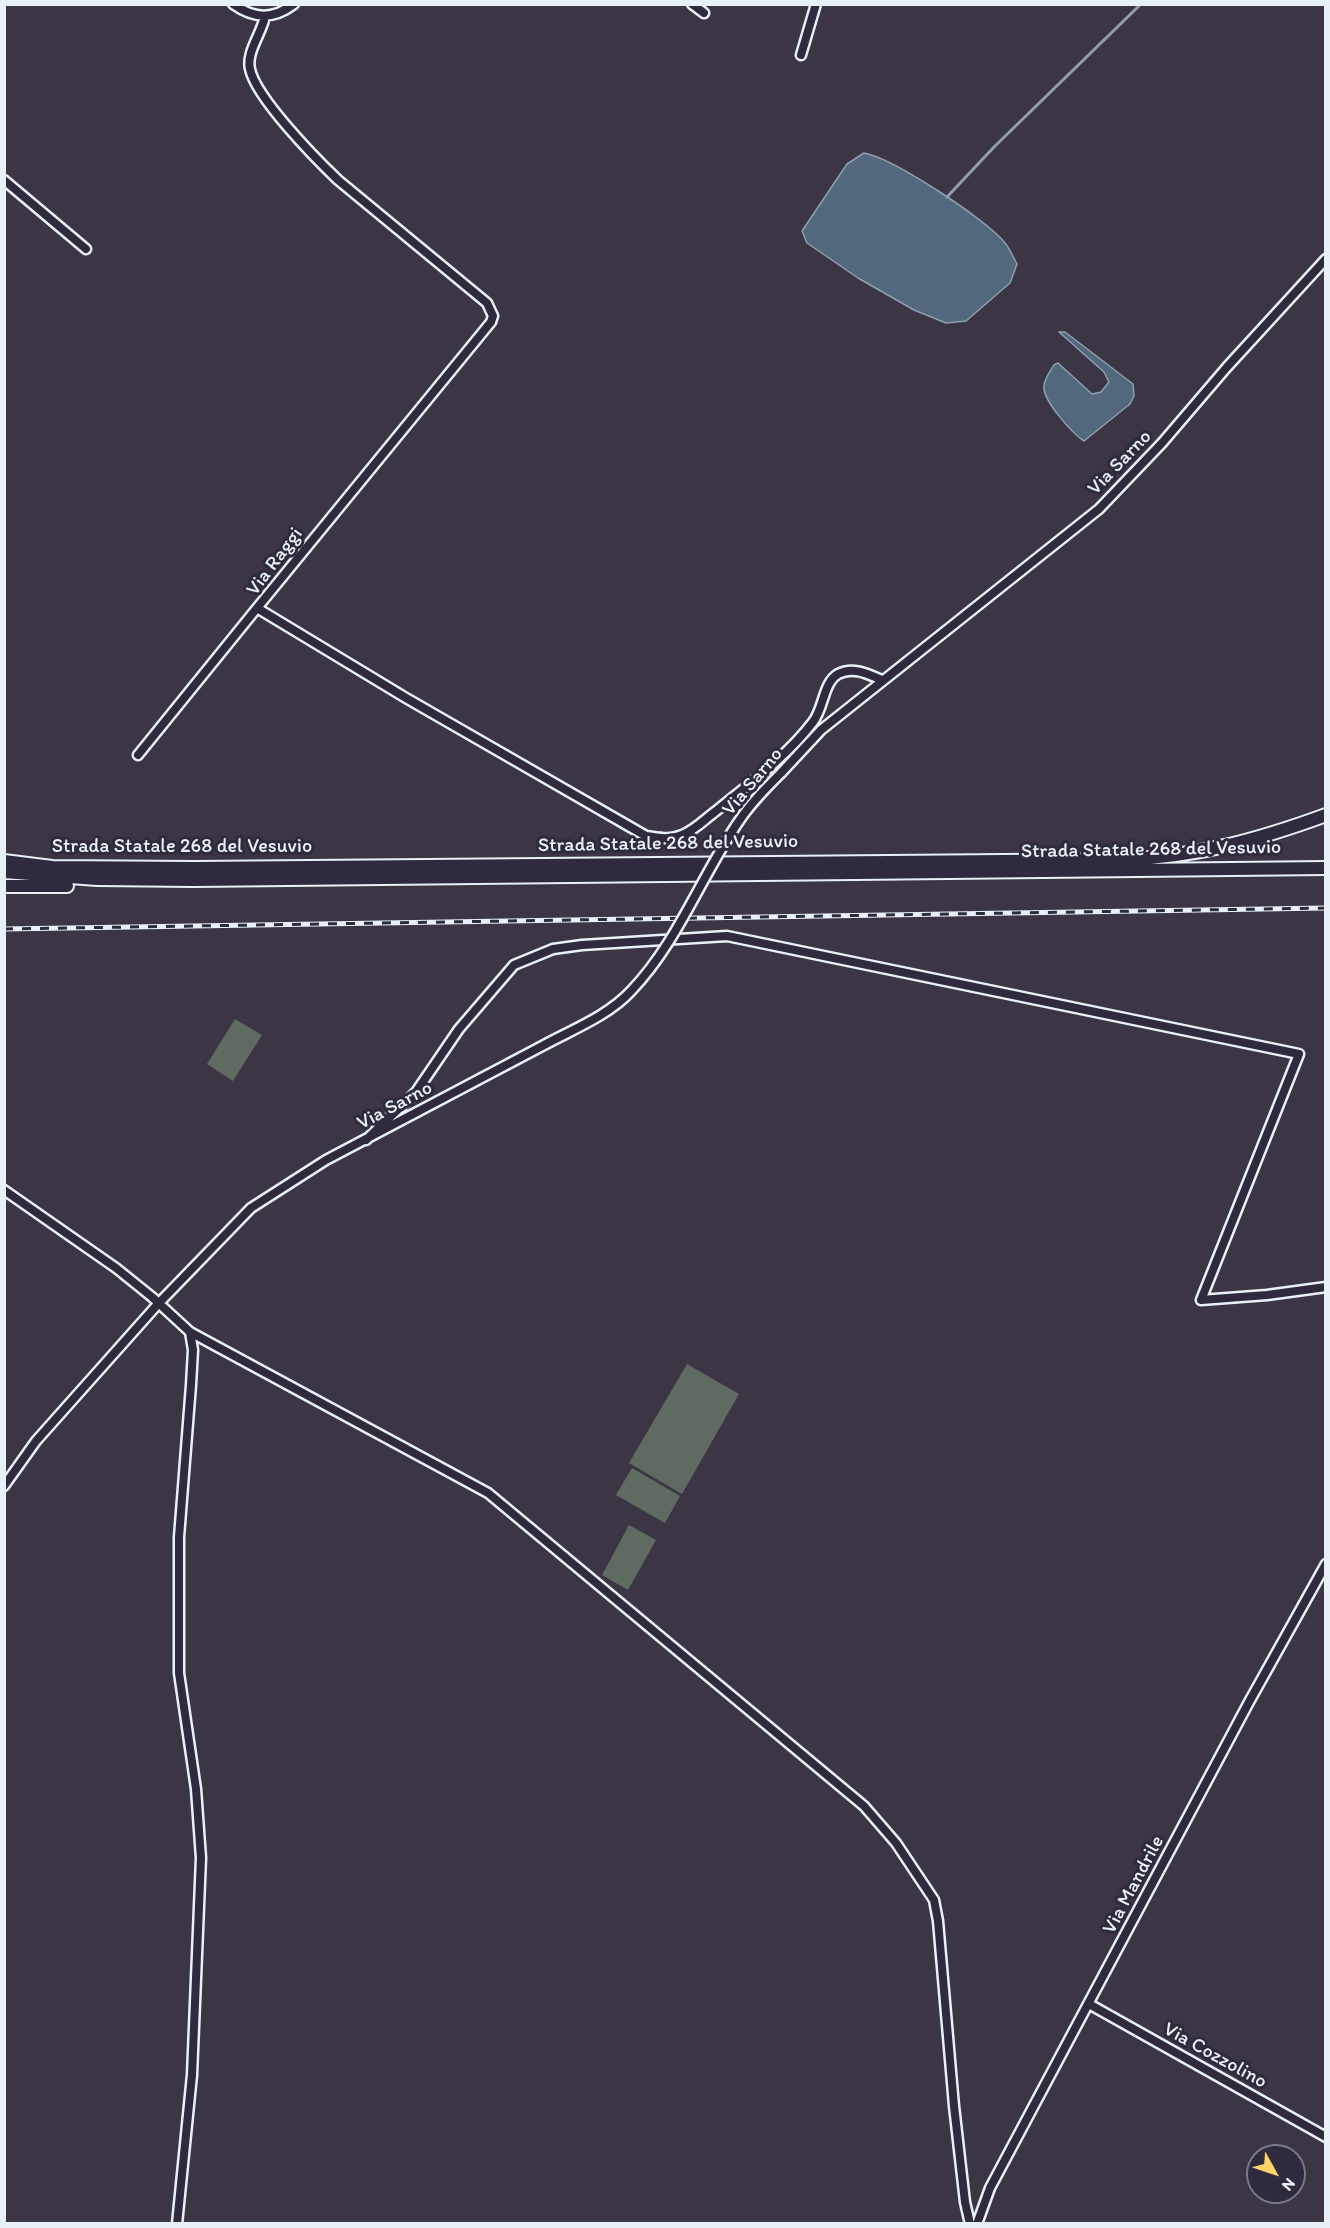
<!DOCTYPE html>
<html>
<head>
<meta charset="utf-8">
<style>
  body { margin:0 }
  #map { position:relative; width:1330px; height:2228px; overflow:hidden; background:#3c3543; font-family:Itim,sans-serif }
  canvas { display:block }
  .frame { position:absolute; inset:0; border:6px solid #e8f1f8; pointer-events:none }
  .north { position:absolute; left:1246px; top:2144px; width:60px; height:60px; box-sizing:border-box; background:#2f2a3d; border:2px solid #797a88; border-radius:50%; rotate:130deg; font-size:16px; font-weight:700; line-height:24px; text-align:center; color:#e8f1f8 }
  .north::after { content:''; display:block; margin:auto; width:21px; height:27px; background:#ffd166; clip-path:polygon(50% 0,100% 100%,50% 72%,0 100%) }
</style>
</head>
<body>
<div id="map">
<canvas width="1330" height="2228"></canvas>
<div class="frame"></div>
<div class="north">N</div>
</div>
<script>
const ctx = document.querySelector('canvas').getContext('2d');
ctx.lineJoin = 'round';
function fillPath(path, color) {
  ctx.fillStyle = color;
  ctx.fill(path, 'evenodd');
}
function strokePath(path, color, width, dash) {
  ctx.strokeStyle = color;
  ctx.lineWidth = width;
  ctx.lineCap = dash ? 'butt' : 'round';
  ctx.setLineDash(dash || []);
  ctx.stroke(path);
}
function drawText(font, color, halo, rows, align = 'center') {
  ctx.font = font + ' Itim,sans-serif';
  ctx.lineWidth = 6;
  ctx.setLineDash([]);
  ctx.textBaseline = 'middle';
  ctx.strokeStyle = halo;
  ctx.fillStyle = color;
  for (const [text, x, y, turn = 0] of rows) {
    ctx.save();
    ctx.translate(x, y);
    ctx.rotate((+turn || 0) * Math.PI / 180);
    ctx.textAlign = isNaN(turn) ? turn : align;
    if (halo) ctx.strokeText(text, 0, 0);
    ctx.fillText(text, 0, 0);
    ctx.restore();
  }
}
fillPath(new Path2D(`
  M235,1019L262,1035L233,1081L207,1064Z
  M687,1364L739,1394L682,1494L629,1463Z
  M632,1468L680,1496L665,1523L616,1495Z
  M629,1525L656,1540L628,1590L602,1575Z`), '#5f6b61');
const water = new Path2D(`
  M864,153C893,158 987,220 1005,243C1010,249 1013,257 1017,264L1010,283L966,321L946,323L914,310L858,278L807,243L802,231L847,164Z
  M1059,332H1065L1133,384L1134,396L1130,404L1084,441C1073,434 1042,400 1044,386C1044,379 1051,370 1054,365L1058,363L1092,394L1101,392L1109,382L1104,372Z`);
fillPath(water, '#52687d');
strokePath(water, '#8e9fae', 1.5);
strokePath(new Path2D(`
  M947,197L994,147L1141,4`), '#8e9fae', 3);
const minor = new Path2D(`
  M233,4C254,19 273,20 294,4
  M692,4L704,13
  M265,16C262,33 246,52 250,69C256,98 316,159 338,180L487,303L493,316L491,322L257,608L406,698L646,836C658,838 671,840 682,835C695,830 705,819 716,811C749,784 787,756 813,722C824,708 823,683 838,674C853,666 868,674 882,680
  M801,55L816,4
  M4,180L86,249
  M138,755L257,608
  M781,773L821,730L1099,509L1162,443L1227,367L1326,259
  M366,1140L416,1092L459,1029L514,965L553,949L582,945L727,936L1299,1054L1201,1300L1267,1295L1326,1287
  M4,1190L116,1268L152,1297L190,1332L488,1493L864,1806L896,1843L934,1900L938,1921L954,2106L965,2202L970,2224
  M4,1486L36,1441L158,1304L251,1208L326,1160L546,1044
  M1089,2004L1326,2137
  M177,2224L192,2075L201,1858L196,1789L179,1673V1537L191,1385L193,1350L190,1332
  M977,2224L990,2188L1249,1702L1326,1564`);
const highway = new Path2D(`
  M4,861L52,867L194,868L1120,860C1195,857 1255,841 1326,815
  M4,872L97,879L194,880L1326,868
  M4,886H67`);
strokePath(minor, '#e8f1f8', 13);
strokePath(highway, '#e8f1f8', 16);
strokePath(minor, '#2f2a3d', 8);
strokePath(highway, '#2f2a3d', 12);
const rail = new Path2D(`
  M4,929L1326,908`);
strokePath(rail, '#e8f1f8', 5);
strokePath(rail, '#2f2a3d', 3, [9]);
const minorBridge = new Path2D(`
  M546,1044C574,1029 609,1015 631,991C678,942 701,876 739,821C751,803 766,788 781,773`);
strokePath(minorBridge, '#e8f1f8', 13, []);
strokePath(minorBridge, '#2f2a3d', 8);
drawText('20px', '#e8f1f8', '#2f2a3d', [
  ["Via Sarno",1120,463,-46],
  ["Via Raggi",275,562,-53],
  ["Via Sarno",753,782,-50],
  ["Strada Statale 268 del Vesuvio",668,844,-1],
  ["Strada Statale 268 del Vesuvio",182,847],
  ["Strada Statale 268 del Vesuvio",1151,850,-1],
  ["Via Sarno",395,1106,-28],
  ["Via Mandrile",1134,1885,-62],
  ["Via Cozzolino",1215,2056,29]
]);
</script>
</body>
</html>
